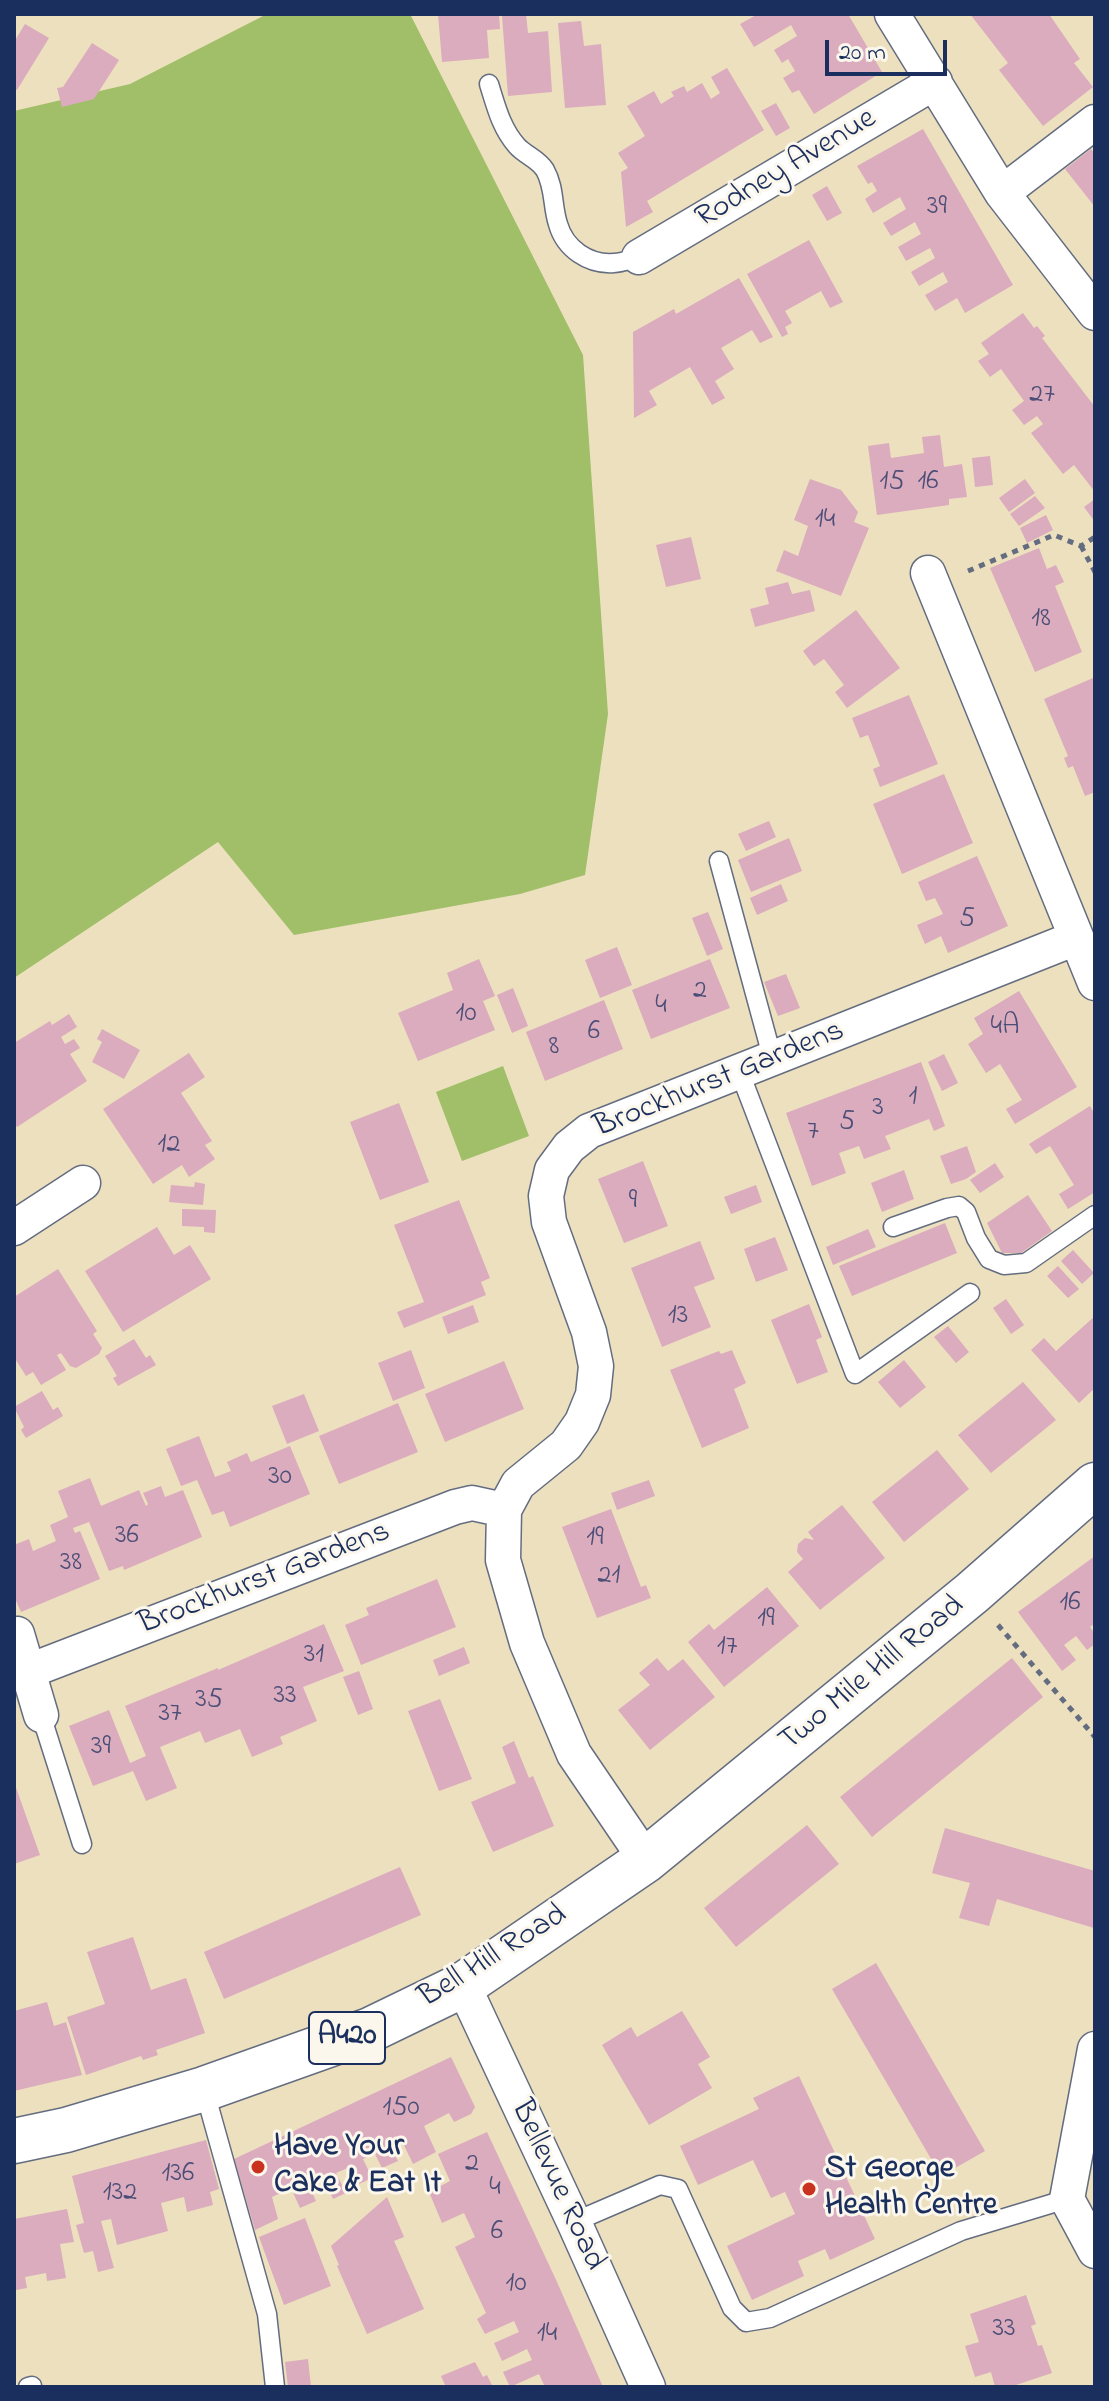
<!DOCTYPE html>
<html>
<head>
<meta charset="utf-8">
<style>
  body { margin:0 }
  #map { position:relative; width:1109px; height:2401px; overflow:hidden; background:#ede0be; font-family:"Indie Flower",sans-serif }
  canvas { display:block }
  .frame { position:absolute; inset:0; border:16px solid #1b2f5e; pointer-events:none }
  .scale { position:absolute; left:825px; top:40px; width:122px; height:36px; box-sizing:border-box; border:4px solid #1b2f5e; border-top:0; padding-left:10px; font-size:24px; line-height:28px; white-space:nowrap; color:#1b2f5e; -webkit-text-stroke:6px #fbf7ec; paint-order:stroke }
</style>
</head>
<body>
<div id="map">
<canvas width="1109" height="2401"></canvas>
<div class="frame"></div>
<div class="scale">20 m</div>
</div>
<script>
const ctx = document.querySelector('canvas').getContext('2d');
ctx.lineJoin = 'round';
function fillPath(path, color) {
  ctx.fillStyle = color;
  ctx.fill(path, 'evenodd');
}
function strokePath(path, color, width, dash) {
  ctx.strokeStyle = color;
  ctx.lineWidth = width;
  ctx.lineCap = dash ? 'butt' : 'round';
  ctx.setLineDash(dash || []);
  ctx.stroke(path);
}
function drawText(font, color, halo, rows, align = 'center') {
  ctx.font = font + ' "Indie Flower",sans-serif';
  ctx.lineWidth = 6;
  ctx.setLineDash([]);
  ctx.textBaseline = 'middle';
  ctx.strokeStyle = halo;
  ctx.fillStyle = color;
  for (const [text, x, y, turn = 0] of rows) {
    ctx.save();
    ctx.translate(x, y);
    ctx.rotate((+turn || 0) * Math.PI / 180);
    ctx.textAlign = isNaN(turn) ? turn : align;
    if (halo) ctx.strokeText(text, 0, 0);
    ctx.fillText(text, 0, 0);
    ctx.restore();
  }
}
fillPath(new Path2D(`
  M267,14H410L583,355L608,714L585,875L520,894L294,935L218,842L14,978V111L130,84Z
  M503,1066L529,1136L462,1161L436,1092Z`), '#a0bf68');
fillPath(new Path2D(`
  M438,14H499L500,29L487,30L489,58L442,62Z
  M526,14L528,33L548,31L552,92L508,96L502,16Z
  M758,14H848L882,72L814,114L799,90L792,93L783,78L795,71L788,59L782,63L774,50L797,36L791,25L754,47L740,24Z
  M970,14H1049L1080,59L1074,63L1093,87L1043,126L999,70L1008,63Z
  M581,21L584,46L601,44L606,105L565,108L558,23Z
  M25,24L49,38L17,90L14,88V42Z
  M92,43L119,60L94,99L62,107L57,88L63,87Z
  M727,68L764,130L647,201L653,212L626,227L621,172L628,168L618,153L645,136L627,106L654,91L661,104L674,96L671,92L684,86L687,92L702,83L711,99L720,93L711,77Z
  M776,103L790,128L776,136L761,111Z
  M923,129L1013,285L965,313L957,298L935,311L925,295L948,282L943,272L919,286L911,272L935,258L930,248L906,261L898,247L921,234L915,222L891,236L883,223L906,209L900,197L873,213L865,199L877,191L872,182L868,184L857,166Z
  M1091,149L1095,154V207L1065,169Z
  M827,186L842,213L827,221L812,195Z
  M809,240L843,302L830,308L821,291L785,311L792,323L785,327L788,334L782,337L747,274Z
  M739,278L773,337L760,343L752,330L721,348L734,369L715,381L725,398L712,405L690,367L649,391L657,405L634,418L633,332L674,309L676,314Z
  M1023,313L1034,328L1037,326L1045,336L1042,338L1095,407V492L1074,465L1063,474L1031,433L1043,424L1037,416L1024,425L1012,410L1024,401L1001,369L990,377L978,361L989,354L981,343Z
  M940,435L944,467L962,464L967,497L949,499V505L877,515L868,446L889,443L891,458L924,453L922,437Z
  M990,456L993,485L975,487L972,458Z
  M810,479L841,490L858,512L854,522L869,528L841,596L776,571L784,550L798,556L808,526L794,520Z
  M1025,479L1035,493L1009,512L999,498Z
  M1035,496L1045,508L1019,526L1010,514Z
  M1095,499V522L1084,507Z
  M1046,515L1053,530L1027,543L1020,528Z
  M691,537L701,579L666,587L656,545Z
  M1039,548L1047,569L1056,565L1064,582L1055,586L1082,652L1035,672L990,568Z
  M788,582L792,594L810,590L815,611L755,627L750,609L769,604L765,588Z
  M856,610L900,668L847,708L835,692L844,685L824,659L814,666L803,651Z
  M1093,678L1095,683V792L1085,796L1073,766L1068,768L1064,758L1068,756L1044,699Z
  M909,695L938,764L880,787L873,769L880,766L868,735L860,738L852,718Z
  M944,774L973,843L902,874L873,804Z
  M769,821L776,837L746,851L738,834Z
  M789,838L802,871L751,892L738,860Z
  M977,856L1008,926L948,953L941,936L925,944L917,925L943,914L935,898L926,901L918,882Z
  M781,884L788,901L757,915L750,898Z
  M708,912L723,949L707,956L692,918Z
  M617,947L632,985L600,998L585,960Z
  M479,959L495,996L483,1001L495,1030L418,1061L398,1013L453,990L447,973Z
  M710,959L730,1008L651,1039L632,990Z
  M786,974L800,1008L778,1016L764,982Z
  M513,988L528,1026L512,1033L497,995Z
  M1019,991L1077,1087L1015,1124L1006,1109L1022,1100L1000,1064L986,1073L968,1044L983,1034L974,1018Z
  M604,1000L623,1049L545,1081L526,1032Z
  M69,1014L77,1027L61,1037L65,1044L74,1039L80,1048L70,1054L87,1081L17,1127L14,1122V1043L50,1021L52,1025Z
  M102,1029L140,1050L124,1079L92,1062L102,1042L97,1039Z
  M189,1053L205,1077L181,1093L212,1141L205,1145L215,1159L189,1177L182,1165L153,1184L103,1109Z
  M944,1054L958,1083L942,1091L928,1062Z
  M921,1062L945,1126L934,1131L929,1119L885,1136L891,1149L864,1159L859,1146L839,1153L846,1173L812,1186L786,1113Z
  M399,1103L429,1182L380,1200L350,1122Z
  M1090,1106L1095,1115V1192L1068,1209L1059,1194L1074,1185L1050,1146L1036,1154L1029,1144Z
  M967,1146L976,1172L966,1179L951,1184L940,1156Z
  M643,1161L668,1226L624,1243L598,1179Z
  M995,1163L1004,1177L980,1193L970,1180Z
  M904,1170L914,1199L882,1212L871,1183Z
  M195,1182L205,1184L203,1205L169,1202L171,1185L194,1187Z
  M756,1185L762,1202L731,1214L724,1197Z
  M1028,1195L1052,1231L1021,1253H1002L987,1223Z
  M459,1200L490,1278L481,1282L486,1295L404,1328L397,1312L424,1302L394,1225Z
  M182,1209L216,1210L215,1233L204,1232V1227L182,1226Z
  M945,1223L957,1253L852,1296L839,1266Z
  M157,1227L174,1255L190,1245L211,1279L123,1332L85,1271Z
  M868,1229L876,1247L833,1265L826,1247Z
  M775,1237L788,1270L756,1282L744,1249Z
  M700,1241L715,1279L694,1287L711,1327L662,1347L631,1268Z
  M1073,1250L1094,1273L1082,1284L1061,1261Z
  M1058,1266L1079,1289L1068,1298L1047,1276Z
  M58,1269L97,1331L93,1334L102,1348L99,1354L76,1368L70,1366L61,1353L57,1355L66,1370L41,1385L33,1372L26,1376L14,1357V1297Z
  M1006,1299L1024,1325L1011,1334L993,1308Z
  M809,1304L822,1337L816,1340L828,1372L797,1384L771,1320Z
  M473,1305L479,1322L448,1334L442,1317Z
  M1095,1316V1388L1079,1403L1031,1350L1044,1338L1056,1351Z
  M948,1326L969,1352L956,1363L934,1337Z
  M134,1339L146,1358L150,1355L156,1365L118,1386L113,1378L117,1376L105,1356Z
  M411,1350L425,1388L393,1401L378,1363Z
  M732,1350L746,1383L734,1389L749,1428L702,1448L670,1370L719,1351L721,1354Z
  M904,1360L926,1387L900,1408L878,1382Z
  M504,1361L524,1409L445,1442L425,1394Z
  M1023,1382L1056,1420L991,1473L958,1435Z
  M42,1391L53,1410L58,1407L63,1416L26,1438L21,1430L24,1427L14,1407Z
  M304,1394L319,1431L287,1444L272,1406Z
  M398,1403L418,1452L339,1484L319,1436Z
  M199,1436L215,1477L231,1471L227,1462L247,1453L251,1462L290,1446L310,1494L230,1527L224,1511L212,1515L197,1480L181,1486L166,1449Z
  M937,1450L969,1489L904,1542L872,1502Z
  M90,1478L101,1506L139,1490L146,1506L148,1504L143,1493L161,1486L165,1497L183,1490L202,1537L124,1570L123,1566L109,1571L89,1522L73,1528L75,1533L80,1531L100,1579L21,1612L14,1596V1545L29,1539L33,1551L56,1541L50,1525L68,1517L58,1491Z
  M649,1480L655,1496L617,1510L611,1493Z
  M842,1505L885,1558L820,1610L788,1572L803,1559L797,1552L798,1544L805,1538L814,1540L808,1532Z
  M611,1509L641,1587L646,1585L651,1598L597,1618L562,1527Z
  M1095,1556V1623L1090,1627L1095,1634V1644L1087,1650L1076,1636L1064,1645L1076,1660L1062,1671L1018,1612Z
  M437,1579L456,1627L361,1665L345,1625L369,1615L366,1608Z
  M767,1587L799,1626L724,1687L688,1642L709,1624L714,1630Z
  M324,1624L344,1671L303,1687L317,1721L280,1737L283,1744L252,1757L240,1729L205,1743L200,1731L160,1747L177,1788L146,1801L133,1771L93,1786L69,1726L109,1710L130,1763L146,1756L125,1706L218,1668V1670Z
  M464,1647L470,1663L439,1676L433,1660Z
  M657,1658L668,1671L683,1659L715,1697L650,1750L618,1710L650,1685L639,1673Z
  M1012,1658L1043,1697L872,1837L840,1797Z
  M359,1671L373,1709L358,1715L343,1677Z
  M440,1699L472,1779L439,1791L408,1711Z
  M514,1741L529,1778L533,1776L554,1826L493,1852L471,1802L516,1783L502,1747Z
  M14,1782L40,1855L14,1864Z
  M807,1825L839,1864L736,1947L704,1908Z
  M945,1828L1095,1871L1094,1928L997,1899L989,1926L959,1918L970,1883L932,1873Z
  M400,1867L421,1915L224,1999L204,1952Z
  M133,1937L151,1990L186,1978L205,2033L156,2050L158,2055L143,2060L141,2056L86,2075L67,2017L105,2004L87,1952Z
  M876,1963L985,2151L941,2176L832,1989Z
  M47,2002L54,2026L66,2022L82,2075L14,2091V2011Z
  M682,2011L710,2057L698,2064L712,2088L649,2125L602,2045L631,2027L637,2037Z
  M451,2057L475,2107L471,2114L454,2122L449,2113L424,2126L436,2152L413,2164L401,2139L390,2145L398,2161L382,2168L375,2154L363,2159L372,2178L359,2184L350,2167L336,2173L346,2193L333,2199L323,2177L308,2183L316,2201L300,2208L291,2188L272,2197L278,2219L255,2230L234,2159Z
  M799,2076L875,2239L830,2260L825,2249L798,2261L804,2276L752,2300L727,2246L795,2214L785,2192L771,2198L753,2160L698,2185L680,2146L759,2109L753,2098Z
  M487,2132L557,2282L603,2387H545L539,2374L510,2387L503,2372L532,2360L527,2349L502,2361L494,2343L519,2332L514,2321L485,2334L477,2319L486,2313L455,2247L475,2237L470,2226L464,2213L442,2223L429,2192L450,2181L438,2154Z
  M206,2140L219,2189L210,2192L213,2205L187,2212L184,2197L161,2203L168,2231L117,2245L111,2219L101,2221L114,2268L98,2272L93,2251L84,2253L76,2225L84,2223L72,2176Z
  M387,2197L404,2237L394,2241L424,2309L367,2334L337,2266L339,2265L331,2246Z
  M67,2209L74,2242L60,2244L66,2278L47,2281L46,2273L25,2277L27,2288L16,2290L14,2219Z
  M305,2218L331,2286L284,2305L259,2237Z
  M1026,2295L1036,2324L1031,2326L1038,2346L1042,2345L1052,2373L1010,2387H995L991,2372L975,2377L965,2346L979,2342L970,2314Z
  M308,2359L311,2387H288L285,2362Z
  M475,2362L483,2377L487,2375L493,2387H446L441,2376Z`), '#dbabbe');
const service = new Path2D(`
  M489,84C496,106 501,128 517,146C525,155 538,159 545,170C555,188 552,206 558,224C565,249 589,265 614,263C622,263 631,259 639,257
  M719,861L773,1060
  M740,1073L855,1374L970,1293
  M893,1227L947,1208L959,1206L966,1212L976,1238L989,1259L1004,1265L1026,1263L1095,1215
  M41,1715L82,1844
  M204,2089L267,2314L275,2387
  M574,2222L660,2185L678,2189L732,2308L746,2322L770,2318L961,2231L1067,2199
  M28,2387L32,2386`);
const minor = new Path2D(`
  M892,14L1002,193L1095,313
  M1002,193L1095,122
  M639,257L935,82
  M928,573L1095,983
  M14,1228L83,1183
  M17,1634L41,1715
  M29,1671L455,1507L472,1503L504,1510
  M646,1860L574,1754L527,1643L503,1560L504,1510L518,1484L566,1445L582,1422L593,1395L596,1366L589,1332L549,1222L546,1196L552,1170L569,1147L589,1131L1076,938
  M463,1985L574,2222L648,2387
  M1095,2049L1067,2199L1095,2251`);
const primary = new Path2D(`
  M14,2141L66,2130L204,2089L370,2030L463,1985L646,1860L972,1593L1095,1485`);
strokePath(service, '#646d80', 21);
strokePath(minor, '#646d80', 37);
strokePath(primary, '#646d80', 47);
strokePath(new Path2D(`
  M1081,546L1095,572
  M968,571L1054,535L1081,546L1095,537
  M998,1625L1095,1737`), '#646d80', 5, [6, 6]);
strokePath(service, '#fff', 18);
strokePath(minor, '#fff', 34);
strokePath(primary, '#fff', 44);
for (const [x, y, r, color] of [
  [258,2167,8,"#c8321e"],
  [809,2189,8,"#c8321e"]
]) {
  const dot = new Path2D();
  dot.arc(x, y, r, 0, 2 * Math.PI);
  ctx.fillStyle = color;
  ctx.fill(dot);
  strokePath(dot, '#fbf7ec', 3);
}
drawText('28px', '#4b4e76', null, [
  ["39",937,208],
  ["27",1042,396],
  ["15",892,483],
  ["16",928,483],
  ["14",825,521],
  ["18",1041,620],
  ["5",967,920],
  ["2",700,992],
  ["4",661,1007],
  ["10",466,1015],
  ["4A",1005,1028],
  ["6",594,1033],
  ["8",554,1048],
  ["1",913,1098],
  ["3",878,1109],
  ["5",847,1123],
  ["7",813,1133],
  ["12",169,1146],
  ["9",633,1202],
  ["13",678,1317],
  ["30",280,1478],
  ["36",127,1537],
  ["19",595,1539],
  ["38",71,1564],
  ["21",609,1577],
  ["16",1070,1604],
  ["19",766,1620],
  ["17",727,1648],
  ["31",314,1656],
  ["33",285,1697],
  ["35",209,1701],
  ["37",170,1715],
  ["39",101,1748],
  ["150",401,2109],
  ["2",472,2165],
  ["136",178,2175],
  ["4",495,2189],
  ["132",120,2194],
  ["6",497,2233],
  ["10",516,2285],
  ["33",1004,2330],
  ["14",547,2335]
]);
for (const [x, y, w] of [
  [347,2038,76]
]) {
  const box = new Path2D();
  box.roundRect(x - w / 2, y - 26, w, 52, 6);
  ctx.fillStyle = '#fbf7ec';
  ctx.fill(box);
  strokePath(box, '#1b2f5e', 2);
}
drawText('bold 30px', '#1b2f5e', null, [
  ["A420",347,2038]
]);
drawText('32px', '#1b2f5e', '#fbf7ec', [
  ["Rodney Avenue",787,170,-31],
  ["Brockhurst Gardens",720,1081,-22],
  ["Brockhurst Gardens",265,1580,-21],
  ["Two Mile Hill Road",873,1675,-39],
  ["Bell Hill Road",494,1958,-32],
  ["Bellevue Road",556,2186,65]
]);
drawText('bold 32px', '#1b2f5e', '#fbf7ec', [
  ["Have Your",274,2149],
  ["Cake & Eat It",274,2186],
  ["St George",825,2171],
  ["Health Centre",825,2208]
], 'left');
</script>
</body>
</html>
